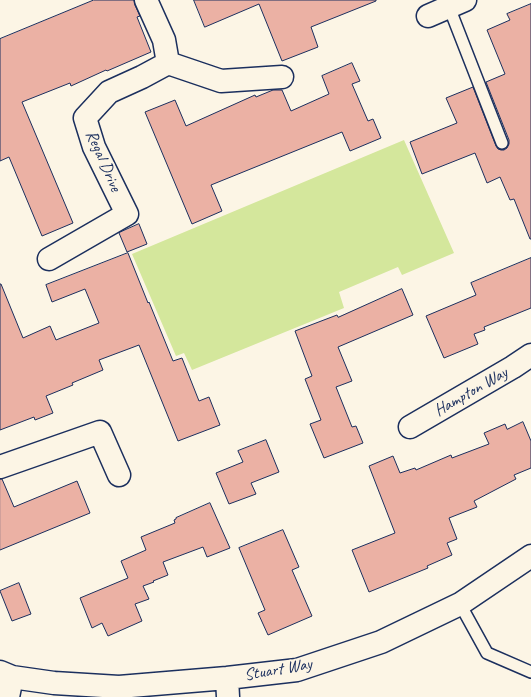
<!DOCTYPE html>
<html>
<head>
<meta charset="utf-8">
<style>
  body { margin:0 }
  canvas { display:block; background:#fcf5e5 }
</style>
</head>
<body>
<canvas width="531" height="697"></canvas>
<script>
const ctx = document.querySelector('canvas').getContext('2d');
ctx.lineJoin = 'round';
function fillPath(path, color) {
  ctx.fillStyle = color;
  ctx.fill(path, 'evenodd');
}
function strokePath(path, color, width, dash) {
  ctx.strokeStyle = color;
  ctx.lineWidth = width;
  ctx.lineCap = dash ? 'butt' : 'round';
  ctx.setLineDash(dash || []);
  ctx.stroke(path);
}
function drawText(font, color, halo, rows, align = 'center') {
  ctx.font = font + ' Caveat,sans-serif';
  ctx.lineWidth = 3.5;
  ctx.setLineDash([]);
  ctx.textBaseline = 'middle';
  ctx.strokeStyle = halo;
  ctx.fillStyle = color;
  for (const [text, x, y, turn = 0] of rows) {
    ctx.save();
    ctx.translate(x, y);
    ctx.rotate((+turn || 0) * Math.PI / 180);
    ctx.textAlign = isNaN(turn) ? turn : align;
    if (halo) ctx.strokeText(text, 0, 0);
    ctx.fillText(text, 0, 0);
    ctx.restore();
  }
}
fillPath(new Path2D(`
  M404,140L454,253L402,275L398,267L339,292L344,308L192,370L184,353L176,356L132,254Z`), '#d4e79c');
const building = new Path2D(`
  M94,0H134L135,5L140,16L137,17L151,52L107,71L106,70L71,86L70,83L22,102L73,223L42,236L9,157L0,161V39Z
  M194,0H376V1L311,27L318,47L282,61L259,4L205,27Z
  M531,4V239H530L514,199L510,200L500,177L487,183L475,153L422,174L410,142L457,123L446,98L473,87L496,146L498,149L501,150H504L507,148L509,144V140L486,82L505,74L487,30L510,20L507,14Z
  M352,63L360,81L352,84L368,121L373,119L381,138L350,151L342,132L211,185L222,211L192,224L145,112L175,100L186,126L255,95L256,97L273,90H282L291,111L329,94L322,76Z
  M139,224L147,244L127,252L119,233Z
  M128,253L148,303L149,302L173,361L182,358L199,401L209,397L220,425L178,441L139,345L99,360L103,370L72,383L73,385L46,396L53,413L35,420L34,417L0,430V284H1L23,338L50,326L56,340L99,323L85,289L52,302L46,285Z
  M531,258V308L484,327L485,330L474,334L478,344L444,358L426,316L476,295L471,283Z
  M402,289L413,315L338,347L352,381L336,387L352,427L356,426L363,443L324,458L310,424L321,420L305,379L312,376L295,331L337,315L338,317Z
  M523,422L531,441V468L514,475L516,479L474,501L477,507L449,518L457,539L447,543L452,555L427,566L428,568L369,592L352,550L395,533L369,466L393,456L400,473L415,468L416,470L451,455L452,458L489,444L484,433L505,424L507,429Z
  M266,440L279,472L251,483L256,494L229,504L216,473L243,462L238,451Z
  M0,479H2L14,507L77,481L90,513L0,550Z
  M210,503L230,548L207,557L203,547L163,562L168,575L153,581L154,582L143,586L149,599L135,604L142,621L108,636L102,623L92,628L80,598L128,578L121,561L146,550L141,537L175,523L174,520L176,519V518Z
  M283,530L299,567L292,570L312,616L268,635L258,613L265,610L239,548Z
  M19,583L31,614L12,621L0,591Z`);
fillPath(building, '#ebb1a4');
strokePath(building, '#1b2f5e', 1);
const service = new Path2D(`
  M449,7L502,143
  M460,604L487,653L531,672`);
const minor = new Path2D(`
  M428,16L465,0
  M168,63L221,81L282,77
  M49,259L127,214L94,147L85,118L109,92L142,77L168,63L164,40L146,0
  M410,427L513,367L531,355
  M0,467L100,432L119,475
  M0,672L12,677L54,683L119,687L227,678L297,670L381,642L460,604L531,556
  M227,678L228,697
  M8,697L12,677`);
strokePath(service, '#1b2f5e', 14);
strokePath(minor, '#1b2f5e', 25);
strokePath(service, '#fcf5e5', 11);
strokePath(minor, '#fcf5e5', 22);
drawText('17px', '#1b2f5e', '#fcf5e5', [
  ["Regal Drive",103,161,66],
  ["Hampton Way",471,392,-30],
  ["Stuart Way",278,670,-10]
]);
</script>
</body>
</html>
